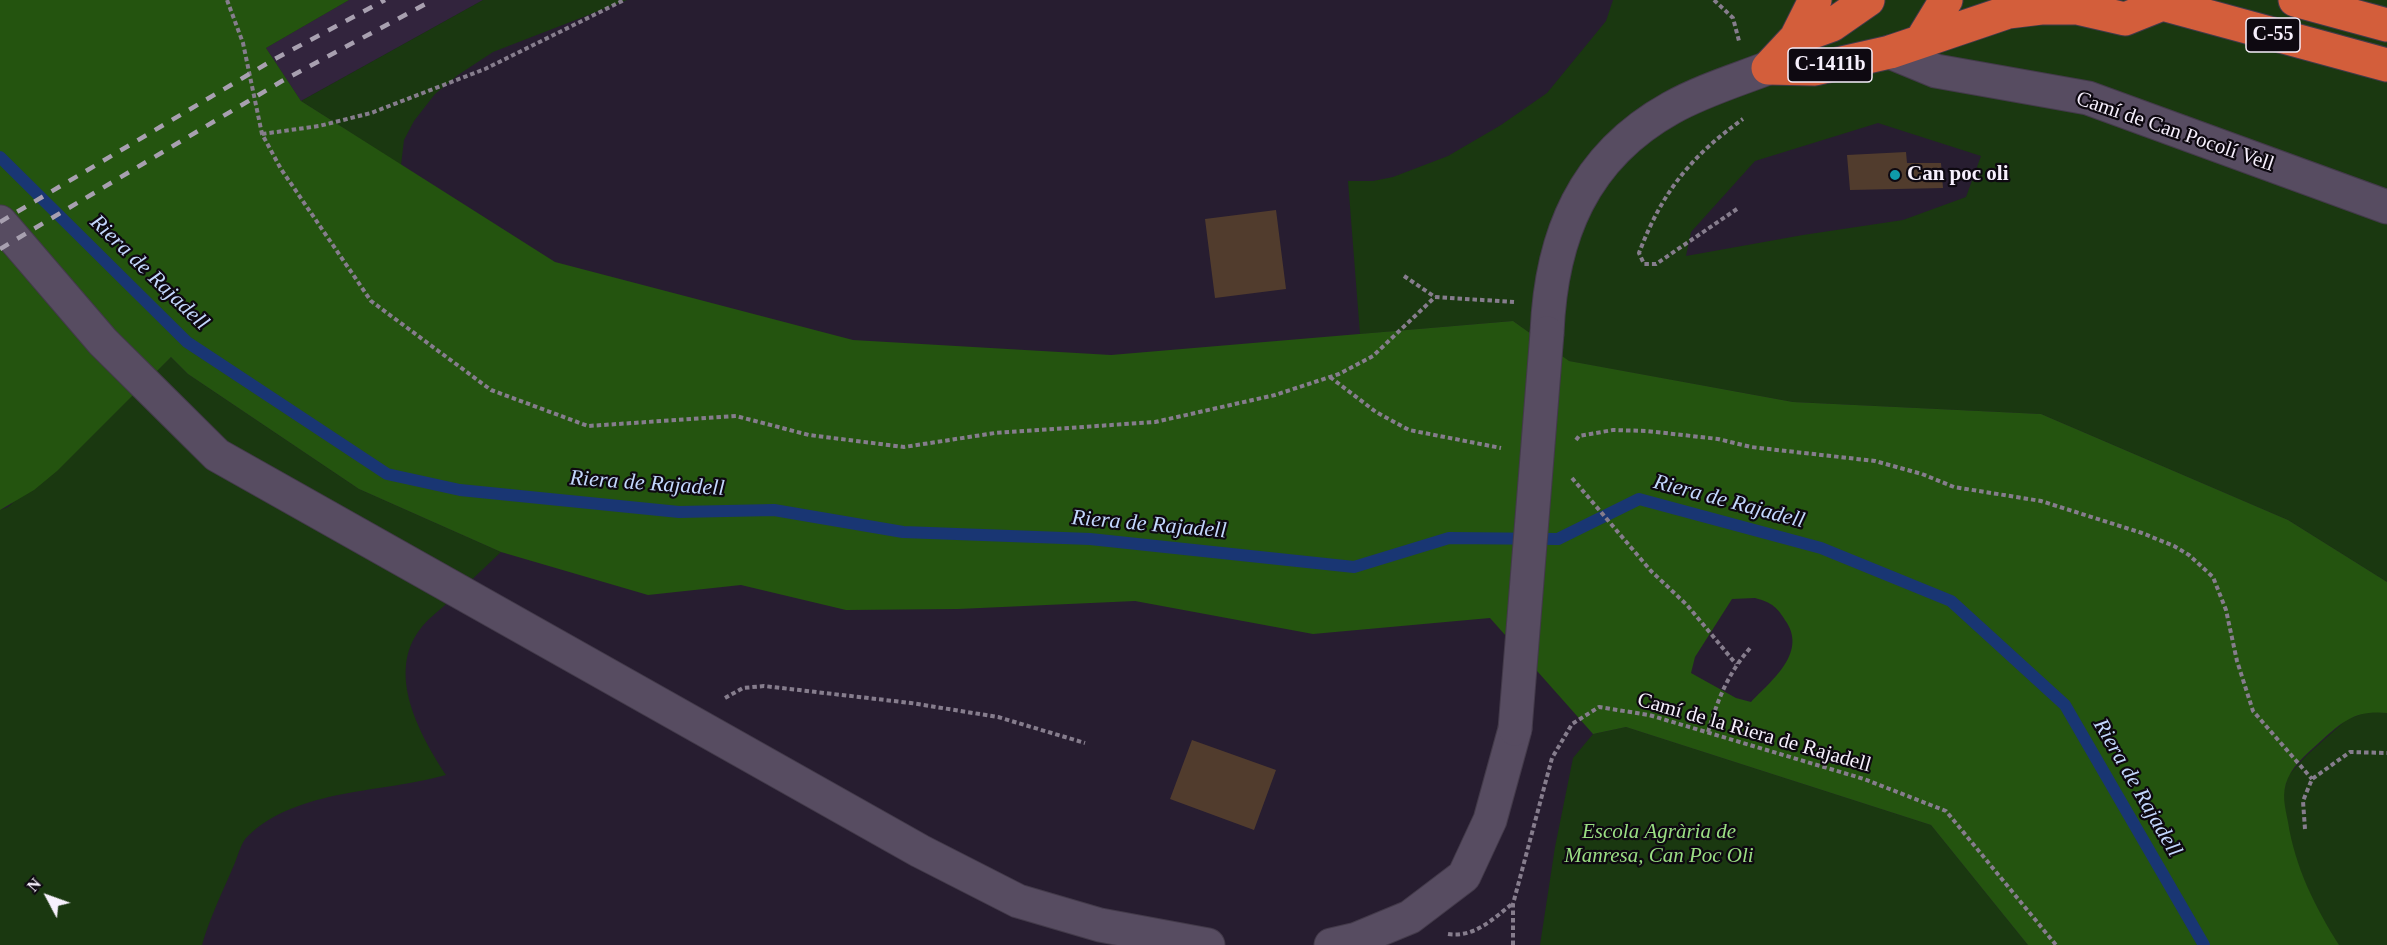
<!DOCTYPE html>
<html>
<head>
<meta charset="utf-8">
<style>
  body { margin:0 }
  #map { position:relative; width:2387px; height:945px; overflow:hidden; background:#271d30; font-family:"Times New Roman",serif }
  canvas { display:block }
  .north { position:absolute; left:18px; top:867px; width:60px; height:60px; -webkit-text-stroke:4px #0e0911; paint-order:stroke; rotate:311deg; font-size:16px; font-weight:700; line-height:24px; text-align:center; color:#f7f0fd }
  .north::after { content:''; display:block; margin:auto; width:21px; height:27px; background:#f7f0fd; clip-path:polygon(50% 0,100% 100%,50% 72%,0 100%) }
</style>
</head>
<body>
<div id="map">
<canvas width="2387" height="945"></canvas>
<div class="north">N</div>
</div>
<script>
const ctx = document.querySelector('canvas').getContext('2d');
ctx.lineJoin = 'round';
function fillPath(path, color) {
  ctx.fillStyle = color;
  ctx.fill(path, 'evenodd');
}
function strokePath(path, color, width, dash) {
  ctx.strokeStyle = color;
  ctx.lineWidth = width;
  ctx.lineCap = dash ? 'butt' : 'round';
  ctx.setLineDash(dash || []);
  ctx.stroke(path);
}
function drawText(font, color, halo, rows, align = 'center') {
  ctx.font = font + ' "Times New Roman",serif';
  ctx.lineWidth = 4.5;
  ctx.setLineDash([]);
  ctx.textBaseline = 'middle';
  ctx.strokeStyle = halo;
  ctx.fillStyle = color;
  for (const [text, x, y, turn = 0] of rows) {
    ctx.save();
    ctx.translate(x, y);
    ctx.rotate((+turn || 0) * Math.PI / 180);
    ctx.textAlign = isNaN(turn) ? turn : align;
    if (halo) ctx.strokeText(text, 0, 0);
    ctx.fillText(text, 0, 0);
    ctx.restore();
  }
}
fillPath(new Path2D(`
  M349,0H483L301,101L266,48Z`), '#32243d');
fillPath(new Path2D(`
  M483,0H627L493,52L458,75L435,94L414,121L404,140L401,165L301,101Z
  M1613,0H2387V582L2288,520L2041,414L1793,402L1568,361L1513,321L1360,334L1348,181H1373L1393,177L1448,156L1501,125L1547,93L1606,21ZM1878,123L1981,156L1966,197L1903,220L1803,235L1686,256L1691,232L1755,161Z
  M171,357L188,374L359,489L501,552C482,570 463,588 444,606C436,613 427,620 421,628C385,673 420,735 446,775C383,793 298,788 248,836C241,842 238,856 234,865C223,891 210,917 202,945H0V510L8,507L118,408Z
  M2369,711L2387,713V945H2339L2316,910L2291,847L2282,799L2288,776L2306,756L2346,720Z
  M1626,727L1931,825L2028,945H1540L1555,847L1573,758L1593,734Z`), '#1a3810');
fillPath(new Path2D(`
  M0,0H349L266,48L301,101L555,262L853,340L1111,355L1513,321L1569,361L1793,402L2041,414L2288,520L2387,582V713C2357,710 2344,720 2322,740C2311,750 2294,764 2288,778C2281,794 2285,806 2288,822C2295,867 2315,907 2339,945H2028L1931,825L1626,727L1593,734L1490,618L1313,634L1135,601L958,609L846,610L741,585L648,595L501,552L359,489L188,374L171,357L57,471L34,490L0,510ZM1755,598C1773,603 1777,607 1787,623C1806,654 1771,681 1751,702L1736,698L1691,673L1695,657L1732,599Z`), '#24540f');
strokePath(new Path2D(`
  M0,157L187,342L387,474L460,490L679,512L774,510L903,532L1090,539L1354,567L1449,538L1558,539L1639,499L1821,548L1951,601L2065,705L2204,945`), '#193673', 12);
fillPath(new Path2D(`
  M1906,152L1907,163H1941L1943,188L1850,190L1847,155Z
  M1276,210L1286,289L1215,298L1205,219Z
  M1192,740L1276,770L1254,830L1170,799Z`), '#513c2d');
const minor = new Path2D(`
  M1890,52L1936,71L2088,98L2387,207
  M0,222L103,342L217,455L920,851L1018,901L1100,925L1208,945
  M1547,333C1551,236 1583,157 1671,108C1701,91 1737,80 1768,68
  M1331,945L1357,939L1410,917L1464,876L1490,820L1515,729`);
const highway = new Path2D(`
  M2148,0L2387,65
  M2295,0L2387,25
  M1796,38L1815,0
  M1921,41L1946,0
  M1768,68L1815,69L1890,52L2008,12L2041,8H2077L2125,19L2160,5
  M1768,68L1796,38L1832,25L1868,0`);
strokePath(minor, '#433a4a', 35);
strokePath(highway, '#433a4a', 35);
strokePath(new Path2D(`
  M227,0L243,43L262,134L281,169L371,301L491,390L588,426L736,416L809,435L904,447L995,433L1155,422L1275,395L1339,374L1373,356L1435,297
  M1714,0L1733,18L1739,41
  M262,134L319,126L371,113L485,69L624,0
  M1737,209L1656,264H1644L1639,253C1662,192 1691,156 1743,119
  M1404,276L1435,297L1514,302
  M1330,377L1376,412L1409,430L1501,448
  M1576,440L1579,436L1613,430L1647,431L1718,439L1751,447L1875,461L1922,474L1954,487L2041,501L2142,533L2174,546L2189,555L2213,577L2226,610L2237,661L2253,711L2312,779
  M1572,478L1651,571L1687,605L1736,664
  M725,698L743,688L764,686L911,703L998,717L1085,743
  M1708,732C1718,699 1728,673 1751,647
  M2305,829L2303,801L2312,779L2350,752L2387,753
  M1448,934C1474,938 1493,919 1512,904
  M1513,945V904L1552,758L1572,724L1599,707L1649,715L1864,779L1946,811L2056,945`), '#867d8d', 4, [4.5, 3]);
strokePath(minor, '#574c61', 33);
strokePath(highway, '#d35e3b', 33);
strokePath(new Path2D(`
  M0,222L273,60L385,0
  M0,249L282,81L433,0`), '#a8a0b0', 4.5, [10, 10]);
const minorBridge = new Path2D(`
  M1515,729L1547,333`);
strokePath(minorBridge, '#433a4a', 35, []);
strokePath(minorBridge, '#574c61', 33);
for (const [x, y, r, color] of [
  [1895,175,6,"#0f9aa8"]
]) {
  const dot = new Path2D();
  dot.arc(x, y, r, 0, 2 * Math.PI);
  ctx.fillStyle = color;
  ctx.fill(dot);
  strokePath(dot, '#0e0911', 2);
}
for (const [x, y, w] of [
  [2273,35,54],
  [1830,65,84]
]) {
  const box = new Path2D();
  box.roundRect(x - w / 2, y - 17, w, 34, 4.5);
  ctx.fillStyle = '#0e0911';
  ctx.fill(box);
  strokePath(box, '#f7f0fd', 1.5);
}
drawText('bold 20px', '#f7f0fd', null, [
  ["C-55",2273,35],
  ["C-1411b",1830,65]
]);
drawText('21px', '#f7f0fd', '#0e0911', [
  ["Camí de Can Pocolí Vell",2175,132,19],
  ["Camí de la Riera de Rajadell",1754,733,16]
]);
drawText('bold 21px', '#f7f0fd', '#0e0911', [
  ["Can poc oli",1907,175]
], 'left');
drawText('italic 21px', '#9ade83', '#0e0911', [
  ["Escola Agrària de",1659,832],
  ["Manresa, Can Poc Oli",1659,856]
]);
drawText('italic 22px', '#c3d7fd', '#0e0911', [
  ["Riera de Rajadell",149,273,44],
  ["Riera de Rajadell",647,484,4],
  ["Riera de Rajadell",1729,502,15],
  ["Riera de Rajadell",1149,525,5],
  ["Riera de Rajadell",2137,788,60]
]);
</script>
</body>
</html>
